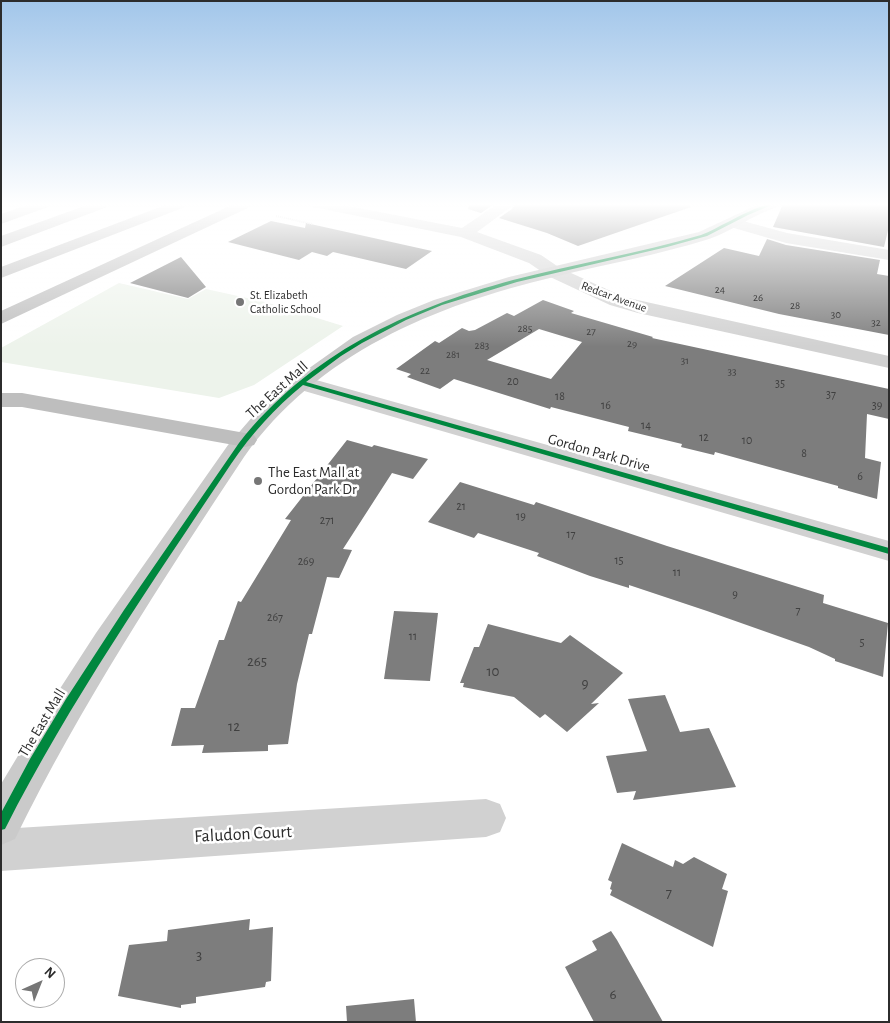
<!DOCTYPE html>
<html>
<head>
<meta charset="utf-8">
<style>
  body { margin:0 }
  #map { position:relative; width:890px; height:1023px; overflow:hidden; background:#fff; font-family:"Alegreya Sans",sans-serif }
  canvas { display:block }
  .frame { position:absolute; inset:0; border:2px solid #2c2c2c; pointer-events:none }
  .north { position:absolute; left:15px; top:958px; width:50px; height:50px; box-sizing:border-box; background:#fff; border:1px solid #ababab; border-radius:50%; rotate:44deg; font-size:14px; font-weight:700; line-height:20px; text-align:center; color:#2c2c2c }
  .north::after { content:''; display:block; margin:auto; width:18px; height:22px; background:#767676; clip-path:polygon(50% 0,100% 100%,50% 72%,0 100%) }
</style>
</head>
<body>
<div id="map">
<canvas width="890" height="1023"></canvas>
<div class="frame"></div>
<div class="north">N</div>
</div>
<script>
const ctx = document.querySelector('canvas').getContext('2d');
ctx.lineJoin = 'round';
function fillPath(path, color) {
  ctx.fillStyle = color;
  ctx.fill(path, 'evenodd');
}
function strokePath(path, color, width, dash) {
  ctx.strokeStyle = color;
  ctx.lineWidth = width;
  ctx.lineCap = dash ? 'butt' : 'round';
  ctx.setLineDash(dash || []);
  ctx.stroke(path);
}
function drawText(font, color, halo, rows, align = 'center') {
  ctx.font = font + ' "Alegreya Sans",sans-serif';
  ctx.lineWidth = 5;
  ctx.setLineDash([]);
  ctx.textBaseline = 'middle';
  ctx.strokeStyle = halo;
  ctx.fillStyle = color;
  for (const [text, x, y, turn = 0] of rows) {
    ctx.save();
    ctx.translate(x, y);
    ctx.rotate((+turn || 0) * Math.PI / 180);
    ctx.textAlign = isNaN(turn) ? turn : align;
    if (halo) ctx.strokeText(text, 0, 0);
    ctx.fillText(text, 0, 0);
    ctx.restore();
  }
}
fillPath(new Path2D(`
  M119,283L188,299L206,289L265,302L343,326L254,385L219,398L1,362V348Z`), '#edf3eb');
fillPath(new Path2D(`
  M469,204H494L481,213L468,209Z
  M515,204H690L691,207L578,246L547,233L499,218L512,209Z
  M783,204H889V226L884,247L773,227Z
  M271,221L305,228L306,223L432,251L406,269L333,252L327,256L312,252L299,260L228,242Z
  M767,239L786,245L880,260L877,274L889,276V335L779,314L665,286L724,248L759,256Z
  M181,257L206,287L188,298L130,283Z
  M543,300L574,311L571,313L653,337L652,338L889,389V419L867,414L865,458L881,462L877,499L838,488V486L715,452L714,455L681,447L682,444L628,431L629,427L551,407L550,409L454,379L440,389L407,377L411,374L396,369L435,341L439,343L462,328L469,331L475,330L507,313L514,316ZM539,329L582,342L551,379L487,360Z
  M347,440L372,447L374,445L428,459L413,479L392,473L343,549L352,550L339,578L327,577L312,634H309L297,684L288,744L268,745V751L202,753L204,745L171,746L181,708H195L219,640H224L238,601L241,602L291,520L285,519Z
  M460,482L534,505L536,502L667,546L824,595L823,603L888,623L883,677L835,661V659L809,647L707,611L629,585V588L590,576L537,556L539,553L478,533L474,538L428,522Z
  M394,611L438,613L430,681L384,679Z
  M488,624L561,643L570,635L623,673L591,704L599,703L567,732L545,714L540,718L514,697L463,687L464,683H460L474,647H479Z
  M665,695L680,732L709,728L736,787L633,800L636,791L617,793L606,756L647,751L628,699Z
  M622,843L673,867L675,860L683,864L694,857L727,874L722,889L728,891L713,947L610,895L612,890L610,889L612,882L608,880Z
  M250,919L249,930L273,927L271,981L266,982L265,987L196,997V1003L181,1005V1008L118,996L129,945L167,941L168,930Z
  M611,931L617,940L663,1022H594L565,967L597,950L592,941Z
  M414,999L416,1022H347L346,1006Z`), '#7d7d7d');
strokePath(new Path2D(`
  M276,216L312,224`), '#d1d1d1', 2, [1, 1]);
fillPath(new Path2D(`
  M311,204H338L462,228L497,204H513L511,207L477,232L541,255L560,268L624,297L889,356V368L638,313L610,305L548,276L529,263L461,237L318,208L313,207Z
  M732,218L787,233L889,250V260L786,243L727,226L724,223L727,220Z
  M302,376L889,541V561L294,388L291,383L294,378Z
  M486,799L500,804L506,818L500,832L486,837L1,871V829Z`), '#d1d1d1');
fillPath(new Path2D(`
  M759,204H779L777,207C753,215 732,231 709,239C658,255 606,264 554,277C435,305 317,354 244,457C162,581 80,706 15,839L1,845V784L39,721L96,633L228,445L254,415L291,381L353,337L397,315L434,300L509,277L699,232Z`), '#cacaca');
fillPath(new Path2D(`
  M30,204H50L48,207L1,224V214Z
  M90,204H109L107,207L1,247V236Z
  M168,204H187L185,207L1,278V267Z
  M234,204H252L250,207L1,324V311Z
  M1,393H22L245,433L254,435L257,440L254,445L245,447L22,407H1Z`), '#bebebe');
fillPath(new Path2D(`
  M769,204H774L748,215L707,236L667,247L517,282L442,305L406,320L362,343L341,356L306,382L889,548V554L303,385C275,408 251,434 231,464C152,583 70,701 5,829L1,830V813L30,759L66,699L124,610L239,443C309,354 406,309 513,280C575,264 639,253 701,235C710,232 719,226 728,222C741,215 755,208 769,204Z`), '#00873e');
const sky = ctx.createLinearGradient(0, 0, 0, 347);
sky.addColorStop(0, '#a2c6ea');
sky.addColorStop(0.59, '#fff');
sky.addColorStop(1, '#ffffff00');
ctx.fillStyle = sky;
ctx.fillRect(0, 0, 890, 347);
for (const [x, y, r, color] of [
  [240,302,5,"#767676"],
  [258,481,5,"#767676"]
]) {
  const dot = new Path2D();
  dot.arc(x, y, r, 0, 2 * Math.PI);
  ctx.fillStyle = color;
  ctx.fill(dot);
  strokePath(dot, '#fff', 2);
}
drawText('11px', '#404040', null, [
  ["24",720,290],
  ["26",758,298],
  ["28",795,306],
  ["30",836,315],
  ["32",876,323],
  ["285",525,329],
  ["27",591,332],
  ["29",632,344],
  ["283",482,346],
  ["281",453,355],
  ["31",685,361],
  ["22",425,371],
  ["33",732,372]
]);
drawText('12px', '#2c2c2c', '#fff', [
  ["St. Elizabeth",250,295],
  ["Catholic School",250,309]
], 'left');
drawText('12px', '#2c2c2c', '#fff', [
  ["Redcar Avenue",614,297,20]
]);
drawText('12px', '#404040', null, [
  ["20",513,381],
  ["35",780,383],
  ["37",831,394],
  ["18",560,396],
  ["16",606,405],
  ["39",877,405],
  ["14",646,425],
  ["12",704,437],
  ["10",747,440],
  ["8",804,453],
  ["6",860,476],
  ["21",461,506],
  ["19",521,516],
  ["271",327,520],
  ["17",571,534],
  ["15",619,560],
  ["269",306,561],
  ["11",677,572],
  ["9",735,594],
  ["7",798,610],
  ["267",275,617],
  ["11",413,636],
  ["5",862,642]
]);
drawText('15px', '#2c2c2c', '#fff', [
  ["The East Mall",277,390,-42],
  ["Gordon Park Drive",599,453,16],
  ["The East Mall",42,723,-59]
]);
drawText('15px', '#2c2c2c', '#fff', [
  ["The East Mall at",268,472],
  ["Gordon Park Dr",268,489]
], 'left');
drawText('15px', '#404040', null, [
  ["265",257,661],
  ["10",493,671],
  ["9",585,683],
  ["12",234,726],
  ["7",669,893],
  ["3",199,955],
  ["6",613,994]
]);
drawText('18px', '#2c2c2c', '#fff', [
  ["Faludon Court",243,834,-3]
]);
</script>
</body>
</html>
